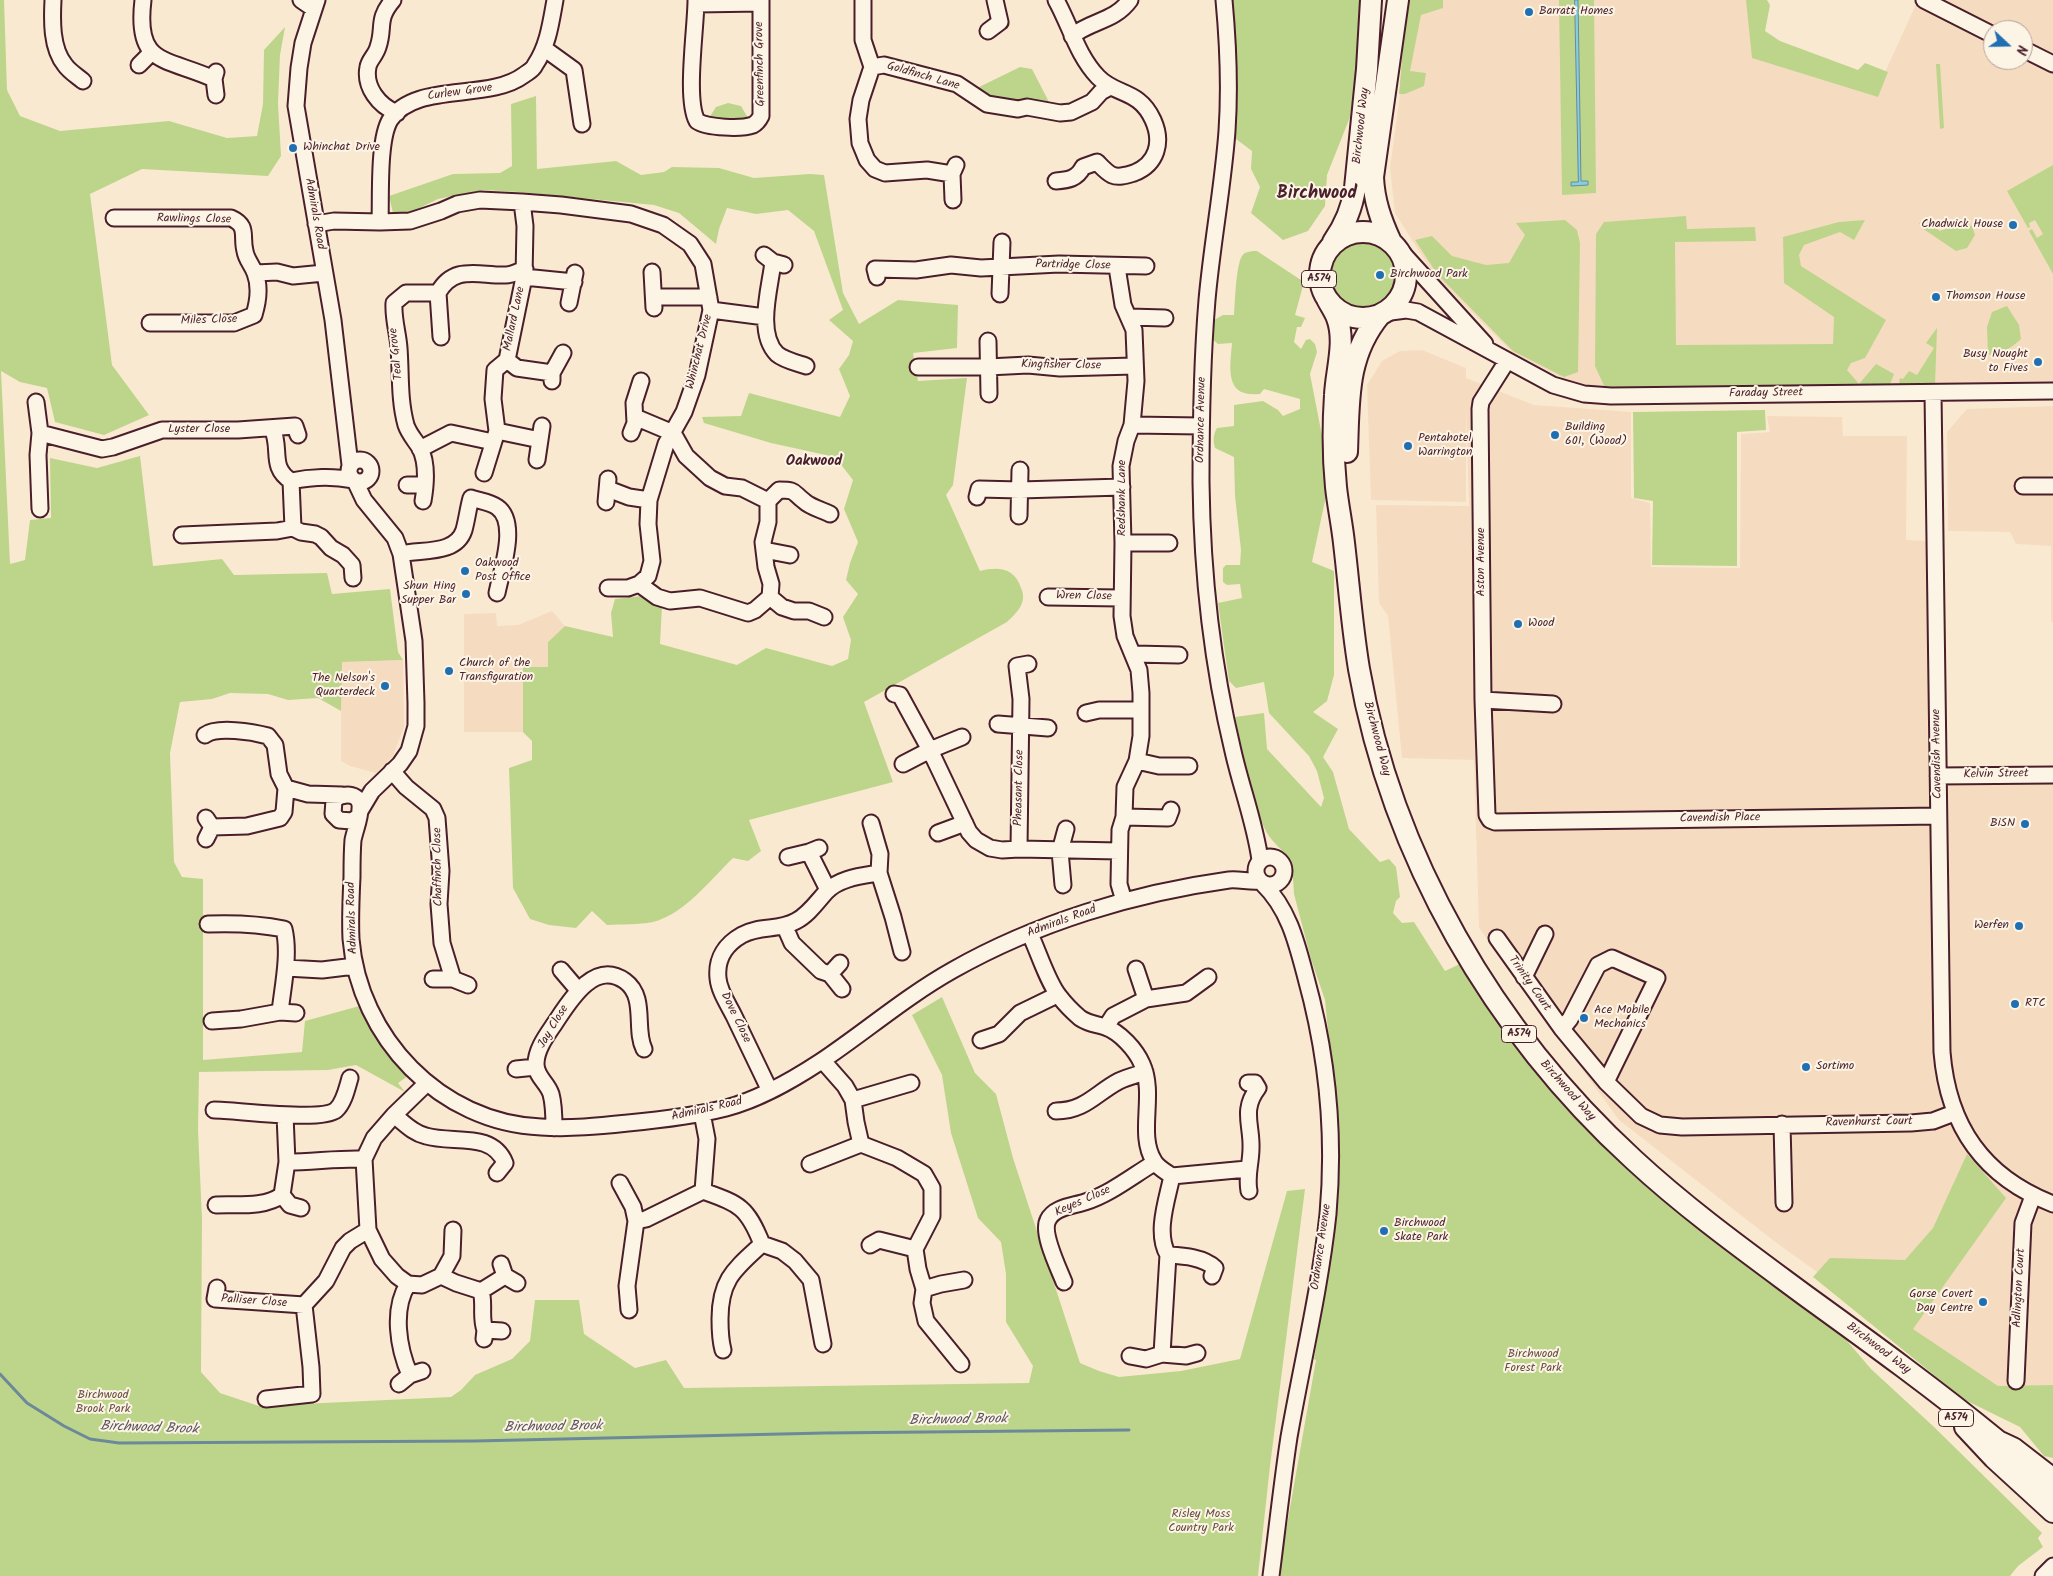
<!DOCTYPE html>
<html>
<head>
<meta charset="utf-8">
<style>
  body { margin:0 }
  #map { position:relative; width:2053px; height:1576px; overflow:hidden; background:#fae9d1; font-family:Kalam,sans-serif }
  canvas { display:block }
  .north { position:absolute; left:1983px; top:20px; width:50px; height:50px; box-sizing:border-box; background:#fcf5e5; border:1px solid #b59f9b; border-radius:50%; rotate:111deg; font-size:14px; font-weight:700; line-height:20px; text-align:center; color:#4a1f2b }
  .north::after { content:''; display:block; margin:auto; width:18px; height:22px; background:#1f6fb2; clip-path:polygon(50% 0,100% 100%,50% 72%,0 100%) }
</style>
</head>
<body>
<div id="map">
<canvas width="2053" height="1576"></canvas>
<div class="north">N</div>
</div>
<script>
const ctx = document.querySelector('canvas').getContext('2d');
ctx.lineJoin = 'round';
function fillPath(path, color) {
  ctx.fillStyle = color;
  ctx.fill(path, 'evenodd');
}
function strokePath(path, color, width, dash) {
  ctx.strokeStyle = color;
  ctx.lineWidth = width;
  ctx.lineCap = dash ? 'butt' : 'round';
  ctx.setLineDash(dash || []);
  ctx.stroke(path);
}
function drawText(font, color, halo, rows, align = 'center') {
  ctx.font = font + ' Kalam,sans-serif';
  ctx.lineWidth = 4;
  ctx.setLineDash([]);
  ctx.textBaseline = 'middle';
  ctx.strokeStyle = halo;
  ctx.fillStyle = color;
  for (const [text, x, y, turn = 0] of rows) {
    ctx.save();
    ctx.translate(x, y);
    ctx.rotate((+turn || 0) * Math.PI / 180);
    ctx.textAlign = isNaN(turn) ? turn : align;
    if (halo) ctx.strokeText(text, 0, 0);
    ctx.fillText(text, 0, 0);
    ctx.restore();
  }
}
fillPath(new Path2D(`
  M1420,0H1757L1760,51L1875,94L1918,0H2053V387L1606,393L1564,379L1512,352L1434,275L1395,213L1390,168L1404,64ZM1993,30H2023V60H1993Z
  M1422,350L1466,368V378L1534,405L1631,412V498L1650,503L1651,567L1740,568L1741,434L1770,432L1767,416L1842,417L1843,436H1907L1906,540L1927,541L1928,779L2053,780V1392L2006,1396L1963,1377L1774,1241L1619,1120L1479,928L1474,760L1402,758L1388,616L1379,603L1376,505L1469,506L1466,407V502L1371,500L1367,385L1382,361L1400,351Z
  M2053,406V622H2051V546L2016,544L2010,532L1948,531L1947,432L1967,409Z
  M552,611L565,626L548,642V667H523V732H464V614L496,613L497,626L518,625Z
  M403,660L404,727L393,756L376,773L350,766L341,761V662Z`), '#f5dcc0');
fillPath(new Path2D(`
  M0,0H4L7,90L20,116L60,131L169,121L227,138L257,136L263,104L264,50L285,27L280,55L278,103L281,156L268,176L142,169L90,194L112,365L149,415L104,435L55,422L47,388L20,382L1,371L10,564L25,560L30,520L51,518L50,458L97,468L140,456L153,566L222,559L234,575L327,573L332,594L390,589L398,652L403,660L342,662L341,711L318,698L288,700L268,694L230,693L212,699L180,702L170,753L174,862L182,877L203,879V1060L302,1052L305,1021L363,1005L411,1074L398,1083L405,1092L356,1065L328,1070L199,1072L198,1130L202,1219L201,1372L220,1393L259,1406L451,1397L461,1390L475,1375L512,1359L530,1341L535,1300H579L584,1334L635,1368L666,1360L684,1388L1029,1383L1033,1366L1006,1322V1274L1001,1242L978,1218L951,1133L942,1075L912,1015L942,997L975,1073L996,1094L1013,1158L1080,1363L1099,1371L1119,1377L1181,1371L1240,1359L1287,1191L1305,1189L1270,1466L1258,1576H0Z
  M1230,0H1363V23L1350,117L1327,175L1325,206L1308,231L1283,240L1251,213L1260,187L1251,169L1252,151L1232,136Z
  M1407,0H1443V8L1421,15L1410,71L1426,73L1424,86L1405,94H1399Z
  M1559,0H1594L1596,193L1562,195Z
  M1746,0H1767L1770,5L1765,31L1780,41L1858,70L1865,63L1888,72L1878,97L1752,58Z
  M1936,64H1940L1944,128L1940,129Z
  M1020,67L1032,69L1049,102L1017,106L987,98L975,89Z
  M536,96L537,169L616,161L641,175L664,172L672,167L719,168L754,178L810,174L824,175L843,293L859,324L898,300L958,305L957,348L913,353L918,381L967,378L953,485L946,495L980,571C998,566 1015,568 1021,588C1023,592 1024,598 1022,603C1020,610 1012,617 1007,622L864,702L893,782L749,820L761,851L748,861L733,858C710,880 685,914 653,922C638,925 622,924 607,925L592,911L576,928L549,925L530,919L513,888L509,768L532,760V741L523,732V667H548V642L565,626L613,637L611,613L615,599L641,596L662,606L660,644L737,665L766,648L832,666L848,659L851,640L843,617L858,594L846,580L850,563L858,542L844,509L853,480L835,457L771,443L704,423L702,417L741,416L749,393L840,417L850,396L839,369L849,355L853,341L829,320L843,310L814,231L788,210L756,214L727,208L719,229L716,244L679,213L654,205L519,192L483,190L438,199L411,212L393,213L389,196L453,174L500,173L512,166L511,104Z
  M728,103L741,106L748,118H709L716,107Z
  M2053,165V274L2029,231L2032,229L2037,238L2043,234L2035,220L2029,223L2030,227L2028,228L2007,191Z
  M1686,216L1687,229L1755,227L1756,241L1675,242L1676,345L1833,344L1834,317L1784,283L1783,237L1839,222L1865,220L1854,240L1840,232L1804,245L1799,255L1801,266L1886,320L1865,358L1851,363L1847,370L1859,384L1876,364L1894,374L1889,387L1859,384L1606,390L1595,366L1596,234L1604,222Z
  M1565,220L1577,230L1580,243L1578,372L1564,377L1513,351L1437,274L1415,240L1432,236L1452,256L1486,265L1509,263L1525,235L1516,223Z
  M1927,222L1940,231L1948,228L1953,223L1972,226L1975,235L1967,248L1956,251L1922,228L1919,223Z
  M1329 274a34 34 0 1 1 68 0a34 34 0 1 1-68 0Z
  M1257,251L1304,282L1295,315L1305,318L1301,327H1297L1294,342L1301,349L1306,340L1310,339L1315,344L1317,352L1310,374L1330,477L1312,562L1334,571V675L1327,701L1313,712L1338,729L1323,757L1333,772L1349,829L1380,862L1389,859L1396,867L1400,897L1396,901L1393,913L1402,923L1414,922L1445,971L1464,962L1573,1106L1825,1315L1871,1369L1933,1426L2042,1533L2038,1538L2043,1547L2018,1566L2010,1576H1281V1559L1316,1360L1314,1359L1334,1231L1337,1191L1338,1131L1325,1000L1311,959L1294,894L1292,862C1285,851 1274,845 1267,833C1250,801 1243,752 1235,717L1264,713L1267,749L1321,807L1324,798L1317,771L1309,756L1269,713L1264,682L1236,688L1229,681L1218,603L1242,598L1240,584L1227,585L1223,582V568L1226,565H1240L1241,550L1235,496L1234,457L1215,448C1213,441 1213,435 1217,428L1234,426V405L1263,401L1278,410L1283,416L1300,409V399L1264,389L1260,394C1224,398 1230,368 1232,343L1218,344L1211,338L1214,320L1223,315H1234C1235,302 1236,265 1242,256C1245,251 1253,251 1257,251Z
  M2007,306L2019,325L2021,339C2010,349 2002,353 1988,355L1987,327L1992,312Z
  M1937,328L1935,385L1899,384L1900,378L1903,379L1909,371L1917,375L1934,348L1926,343Z
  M1765,410L1766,430L1737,432V566L1652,565L1653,501L1634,498L1633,412Z
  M1967,1154L2006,1198L1913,1329L1998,1386L2053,1385V1458L2044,1456L2020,1427L1965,1400L1813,1277L1830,1258L1905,1260L1933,1228Z`), '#bdd58b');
const water = new Path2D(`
  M1575,0H1578L1581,181H1588V185L1571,186V182H1578Z`);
fillPath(water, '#83cfe2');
strokePath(water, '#6c8999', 1);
strokePath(new Path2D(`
  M0,1374L27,1403L64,1426L90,1439L119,1443L475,1441L825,1433L1129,1430`), '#6c8999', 3);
const minor = new Path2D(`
  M53,0C52,20 51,48 65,65C69,71 77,76 83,81
  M143,0C135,66 165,57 214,79
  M301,0L314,9
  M317,0L303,43L299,68L296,106L333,320L350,465
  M393,0C376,20 385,27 378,47C376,55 369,60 368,67C364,87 379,106 397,113
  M696,0C696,28 685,99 697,121C707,128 742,129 753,125C757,123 759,120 761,116V0
  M863,0V40L872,67L861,100L858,119L860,143L867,160L875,169L885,173L927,170L952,174
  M1056,0C1070,25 1077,55 1098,77C1116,96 1139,89 1153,120C1163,142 1157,164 1134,173C1127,175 1119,178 1112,175C1106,172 1101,166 1097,162L1083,167C1077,179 1068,180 1056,181
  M1224,0C1228,43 1230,87 1227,131C1223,187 1212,243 1207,300C1202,360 1201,421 1201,482C1202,571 1212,664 1233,751C1241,787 1255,823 1260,860
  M1924,0L1993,35
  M696,4L761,3
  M988,31L1000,22L995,0
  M1072,36C1092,20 1114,22 1130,0
  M545,49L574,70L582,124
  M2023,49L2053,64
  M139,65L151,53
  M872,67L884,65L957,84L987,104L1018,109L1027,107L1060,113L1071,112L1092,102L1101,92L1110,87
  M216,95L214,79L216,72
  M953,200L952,174L956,165
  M114,218H231C249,226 241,236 245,251C246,259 252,265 255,273C260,286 258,302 254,315L234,323H150
  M380,222C381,198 378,140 390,120C415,81 488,102 524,75C528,72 533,70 535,65C548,46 551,22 555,0
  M316,224L334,221L380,222L410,221L441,211L457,204L480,200L522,202L561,205L631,214L663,225L690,244L703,264L711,310L697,375L684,412L666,444L649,500L648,524L652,561L648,576L639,584L628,588H608
  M1397,247L1485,344
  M764,255L773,262L784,265
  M773,262C770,288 756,333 777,354C784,360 797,363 806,366
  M1117,267L1123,305L1134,330L1136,381L1132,425L1126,441L1121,466L1123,543L1122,616L1125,636L1139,670L1141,693V736L1137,761L1125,787L1124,817L1120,830L1119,884L1124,901
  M652,272L654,308
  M256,273L277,272L293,276L324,273
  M524,277L574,282
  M877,277L875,269L916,270L951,265L981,268L1059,264L1146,266
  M438,293L441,337
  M1000,294L1002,242
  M654,297H709
  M569,303L575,273
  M711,310L765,317
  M1383,313L1406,310L1418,312L1553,385L1584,394L1611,396L2053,391
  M1129,317L1165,318
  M988,341L989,394
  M507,360L517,368L552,373
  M1507,361L1481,402L1480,409L1483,700L1553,704
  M918,367H988L1028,365L1060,368L1134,366
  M552,381V373L563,353
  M1933,393L1942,1052C1948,1126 1983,1177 2053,1204
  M36,402L40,433L38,455L40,509
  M635,417L673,433L686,456L710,478L725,486L742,488L768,501L779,490C797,490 792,492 804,501C810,507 822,510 830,514
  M1132,425L1201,426
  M272,428C282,449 269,467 291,481C310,477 334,476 353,480
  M497,431L540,440
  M40,433L102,449L113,447L162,430H238L295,426L298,435
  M631,433L635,423L634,403L641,381
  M420,449L451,433L493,442
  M349 471a11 11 0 1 1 22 0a11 11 0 1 1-22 0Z
  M537,460L542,426
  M484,473L497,431L493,399L495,370L507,360L524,277L525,226L522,202
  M355,481L364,500L395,538L401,554L414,641L416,703V726L409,751L400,764L372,791L360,811
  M407,485H425
  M2023,486H2053
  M608,489L629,497L649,500
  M977,497L979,489L1020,490L1122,487
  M423,501C426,484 428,464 420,448C415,440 409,434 406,425C399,400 401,374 399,348C398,333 393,319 394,303L406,293H438C454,264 479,276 506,275C512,275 519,271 525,269
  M606,502L608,479
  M1019,516L1020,470
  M293,528L301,532L315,534L321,537L331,548L343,555L352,565L353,578
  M182,535L277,531L293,528L291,481
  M1123,543H1169
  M764,550L790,555
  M401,554C422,549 456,555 464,530C467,519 468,509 471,498C480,501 490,502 497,507C519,522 501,572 497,593
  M639,584L657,597L670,601L700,598L748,613L755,610L770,597L771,584L766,567L763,542L768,522V501
  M770,597L782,607L794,611H809L824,617
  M1048,597L1121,598
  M1134,654L1179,655
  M894,694L900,695L930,750L969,832L976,840L990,848L1002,850L1019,849L1119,851
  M1483,700L1487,815L1490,820L1495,822L1938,816
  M1086,713L1099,710H1140
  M998,724L1048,728
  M205,735C217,726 253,732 268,736L275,745L279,774L286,788L284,812L280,818L247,826L212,827
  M1137,761L1159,766H1189
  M903,764L930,750L962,737
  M392,771L406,787L433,809L437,818L441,871L439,904L442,943L453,979
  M1938,776L2053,775
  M286,788L308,794L342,795
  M359,816L352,821L339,820L333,814L334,800C344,792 362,793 360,809C360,819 355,830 353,840C352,852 352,864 352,877C351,897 350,918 351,939C359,1037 440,1123 541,1127C570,1129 599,1126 628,1123C660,1120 694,1116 726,1108C760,1099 791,1081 820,1062C865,1032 905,997 953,970C1036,923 1134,893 1229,880C1239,879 1249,882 1259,881
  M1124,817L1168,818L1171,810
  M206,818L212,827L206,839
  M871,823L880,854L879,873L893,917L902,952
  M938,833L965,823
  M1019,849L1021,699L1017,666L1028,664
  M809,852L828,890
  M1256 871a14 14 0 1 1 28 0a14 14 0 1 1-28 0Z
  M788,857L809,852L819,848
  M1263,884C1289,909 1297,944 1306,978C1327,1054 1335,1136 1328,1214C1320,1289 1302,1363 1289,1437C1282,1483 1277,1530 1271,1576
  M1063,885L1060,851L1066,829
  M208,924C234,923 259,924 284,929C290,954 283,985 280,1012L241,1019L212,1021
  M785,927L792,943L821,971L830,974L842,989
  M1030,934C1038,951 1048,983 1059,996C1065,1004 1073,1012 1080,1018C1089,1024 1096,1024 1105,1027C1120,1032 1136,1050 1142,1064C1156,1095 1137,1134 1154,1161C1157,1167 1166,1172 1172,1176C1167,1200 1155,1233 1168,1255L1162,1354
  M1497,938L1562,1029L1606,1082L1641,1116L1660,1125L1682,1127L1911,1123L1933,1121L1954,1113
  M286,968L322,970L355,966
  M1136,969L1146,999
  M561,970L578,990
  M830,974L840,963
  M1524,977L1545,934
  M433,979H453L468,985
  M280,1012L296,1013
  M1106,1027L1113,1016L1146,999L1186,993L1208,977
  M1562,1029L1570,1019L1598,965L1612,958L1657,978L1606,1082
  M981,1040L999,1034L1020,1013L1057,995
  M823,1061L845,1086L853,1100L856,1122L861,1144L897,1158L924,1174L932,1188V1216L915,1249L918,1269L924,1289L922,1303L926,1321L961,1364
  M516,1069L536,1067
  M1248,1083H1255L1258,1088C1241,1110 1252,1125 1251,1148C1251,1164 1246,1175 1249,1191
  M770,1091C758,1066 746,1041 734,1016C728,1004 719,991 718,978C716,958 726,944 742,935C760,925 779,931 796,921C808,915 817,902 826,892C839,878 861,876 879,873
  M853,1100L911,1083
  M214,1110C236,1110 322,1122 336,1110C344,1103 347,1088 350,1078
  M1056,1111C1085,1111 1096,1093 1119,1081C1127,1077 1136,1075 1145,1072
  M702,1113L707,1139L703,1191C739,1204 747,1206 762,1244L782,1251L795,1261L811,1280L823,1344
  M285,1115L287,1162
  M394,1115C404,1123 413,1133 426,1136C453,1144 492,1131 505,1163L497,1173
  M1782,1124L1784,1203
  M554,1128C554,1117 554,1105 551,1094C547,1082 536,1077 536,1064C536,1049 547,1035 555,1023C569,1002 594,959 625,981C647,997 634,1029 644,1049
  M810,1164L861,1144
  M1172,1176L1247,1169
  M620,1183L633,1207L636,1221L627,1286L629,1310
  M282,1195L290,1205L301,1208
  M216,1205C238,1204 264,1208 282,1195L287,1162C313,1162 338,1158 364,1159
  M636,1221L646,1219L703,1191
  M870,1245L879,1240L915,1249
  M1168,1255C1184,1256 1203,1257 1215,1268L1212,1276
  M501,1264L505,1276L517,1283
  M441,1276L452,1256L453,1230
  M1064,1282C1059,1269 1041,1233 1048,1220C1054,1207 1073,1206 1085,1202C1110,1194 1131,1177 1154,1163
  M408,1284L422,1285L441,1276L456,1283L481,1291C485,1304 480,1317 485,1330
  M217,1288L215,1299L304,1305L326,1281L343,1248L350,1241L368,1230
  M924,1289L941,1284L964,1280
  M481,1291L505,1276
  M484,1339L485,1330L502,1331
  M723,1350C720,1339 720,1330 720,1319C720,1279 735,1269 762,1244
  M1130,1356L1146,1359L1162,1354L1186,1356L1197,1353
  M410,1375C398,1348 392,1309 408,1284L397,1276L382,1259L368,1230L364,1159L374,1138L394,1115L427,1083
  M2016,1381L2023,1223L2033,1196
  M399,1384L410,1375L422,1371
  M266,1399L312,1394L311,1367L304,1305
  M2013,1460L2053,1493
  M2043,1576L2053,1566`);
const major = new Path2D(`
  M1320 275a43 43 0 1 1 86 0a43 43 0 1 1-86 0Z
  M1333,242C1345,225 1352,209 1355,188L1367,69L1371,0
  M1391,242C1381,220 1374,201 1373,177L1398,0
  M1327,299C1330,305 1335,312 1337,318C1346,342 1336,371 1335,395C1333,425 1333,457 1336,487C1338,506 1342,524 1344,543C1349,585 1352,627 1359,669C1392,857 1494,1032 1634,1160C1688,1210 1748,1253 1806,1296C1871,1343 1936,1390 1998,1441L2013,1448L2053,1479
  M1347,452C1349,401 1346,356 1380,315
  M1965,1427L1994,1458L2053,1512`);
strokePath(minor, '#4a1f2b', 19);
strokePath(major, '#4a1f2b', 24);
strokePath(minor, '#fcf5e5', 15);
strokePath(major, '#fcf5e5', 20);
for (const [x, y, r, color] of [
  [1529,12,5,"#1f6fb2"],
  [293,148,5,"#1f6fb2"],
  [2013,225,5,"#1f6fb2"],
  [1380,275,5,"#1f6fb2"],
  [1936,297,5,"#1f6fb2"],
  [2038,362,5,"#1f6fb2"],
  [1555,435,5,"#1f6fb2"],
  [1408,446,5,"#1f6fb2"],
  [465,571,5,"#1f6fb2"],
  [466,594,5,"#1f6fb2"],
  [1518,624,5,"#1f6fb2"],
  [449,671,5,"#1f6fb2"],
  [385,686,5,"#1f6fb2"],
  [2025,824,5,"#1f6fb2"],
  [2019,926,5,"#1f6fb2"],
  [2015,1004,5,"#1f6fb2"],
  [1584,1018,5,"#1f6fb2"],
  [1806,1067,5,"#1f6fb2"],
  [1384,1231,5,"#1f6fb2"],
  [1983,1302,5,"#1f6fb2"]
]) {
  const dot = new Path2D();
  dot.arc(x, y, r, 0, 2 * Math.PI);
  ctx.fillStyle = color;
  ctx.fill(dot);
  strokePath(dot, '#fcf5e5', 2);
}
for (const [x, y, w] of [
  [1319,279,35],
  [1519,1034,35],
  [1956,1418,35]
]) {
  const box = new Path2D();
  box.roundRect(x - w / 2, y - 8.5, w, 17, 4);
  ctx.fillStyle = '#fcf5e5';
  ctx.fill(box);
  strokePath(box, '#4a1f2b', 1);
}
drawText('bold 11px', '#4a1f2b', null, [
  ["A574",1319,279],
  ["A574",1519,1034],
  ["A574",1956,1418]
]);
drawText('12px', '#4a1f2b', '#fcf5e5', [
  ["Barratt Homes",1539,12],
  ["Whinchat Drive",303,148],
  ["Chadwick House",2003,225,"right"],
  ["Birchwood Park",1390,275],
  ["Thomson House",1946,297],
  ["Busy Nought",2028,355,"right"],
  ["to Fives",2028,369,"right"],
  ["Building",1565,428],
  ["601, (Wood)",1565,442],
  ["Pentahotel",1418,439],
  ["Warrington",1418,453],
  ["Oakwood",475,564],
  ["Post Office",475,578],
  ["Shun Hing",456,587,"right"],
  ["Supper Bar",456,601,"right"],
  ["Wood",1528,624],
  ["Church of the",459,664],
  ["Transfiguration",459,678],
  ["The Nelson's",375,679,"right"],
  ["Quarterdeck",375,693,"right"],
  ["BiSN",2015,824,"right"],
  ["Werfen",2009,926,"right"],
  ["RTC",2025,1004],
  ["Ace Mobile",1594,1011],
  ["Mechanics",1594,1025],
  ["Sortimo",1816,1067],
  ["Birchwood",1394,1224],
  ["Skate Park",1394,1238],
  ["Gorse Covert",1973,1295,"right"],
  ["Day Centre",1973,1309,"right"]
], 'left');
drawText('12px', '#4a1f2b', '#fcf5e5', [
  ["Greenfinch Grove",761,64,-91],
  ["Goldfinch Lane",923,77,16],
  ["Curlew Grove",460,93,-8],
  ["Birchwood Way",1362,126,-84],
  ["Admirals Road",314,214,80],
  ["Rawlings Close",194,220,1],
  ["Partridge Close",1073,266,1],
  ["Mallard Lane",515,319,-78],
  ["Miles Close",209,321,-2],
  ["Whinchat Drive",700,352,-76],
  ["Teal Grove",397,354,-96],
  ["Kingfisher Close",1061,366,1],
  ["Faraday Street",1766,394,-1],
  ["Ordnance Avenue",1202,420,-89],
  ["Lyster Close",199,430],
  ["Redshank Lane",1123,498,-90],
  ["Aston Avenue",1482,562,-90],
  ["Wren Close",1084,597,1],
  ["Birchwood Way",1376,739,75],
  ["Cavendish Avenue",1938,754,-91],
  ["Kelvin Street",1996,775,-1],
  ["Pheasant Close",1020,788,-89],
  ["Cavendish Place",1720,819,-1],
  ["Chaffinch Close",439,867,-91],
  ["Admirals Road",353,918,-92],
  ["Admirals Road",1062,922,-20],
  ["Trinity Court",1529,984,55],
  ["Dove Close",735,1018,64],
  ["Jay Close",554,1027,-59],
  ["Birchwood Way",1567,1091,48],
  ["Admirals Road",707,1110,-13],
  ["Ravenhurst Court",1869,1123,-1],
  ["Keyes Close",1083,1202,-24],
  ["Ordnance Avenue",1322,1247,-82],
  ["Adlington Court",2020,1288,-87],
  ["Palliser Close",254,1302,4],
  ["Birchwood Way",1878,1349,37]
]);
drawText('12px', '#674c43', '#fcf5e5', [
  ["Birchwood",1533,1355],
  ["Forest Park",1533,1369],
  ["Birchwood",103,1396],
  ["Brook Park",103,1410],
  ["Risley Moss",1201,1515],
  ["Country Park",1201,1529]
]);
drawText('italic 14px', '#5b5462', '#fcf5e5', [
  ["Birchwood Brook",958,1421,-1],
  ["Birchwood Brook",553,1428,-1],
  ["Birchwood Brook",149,1429,2]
]);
drawText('bold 15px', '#4a1f2b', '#fcf5e5', [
  ["Oakwood",814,462]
]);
drawText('bold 18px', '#4a1f2b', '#fcf5e5', [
  ["Birchwood",1317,195]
]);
</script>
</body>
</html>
